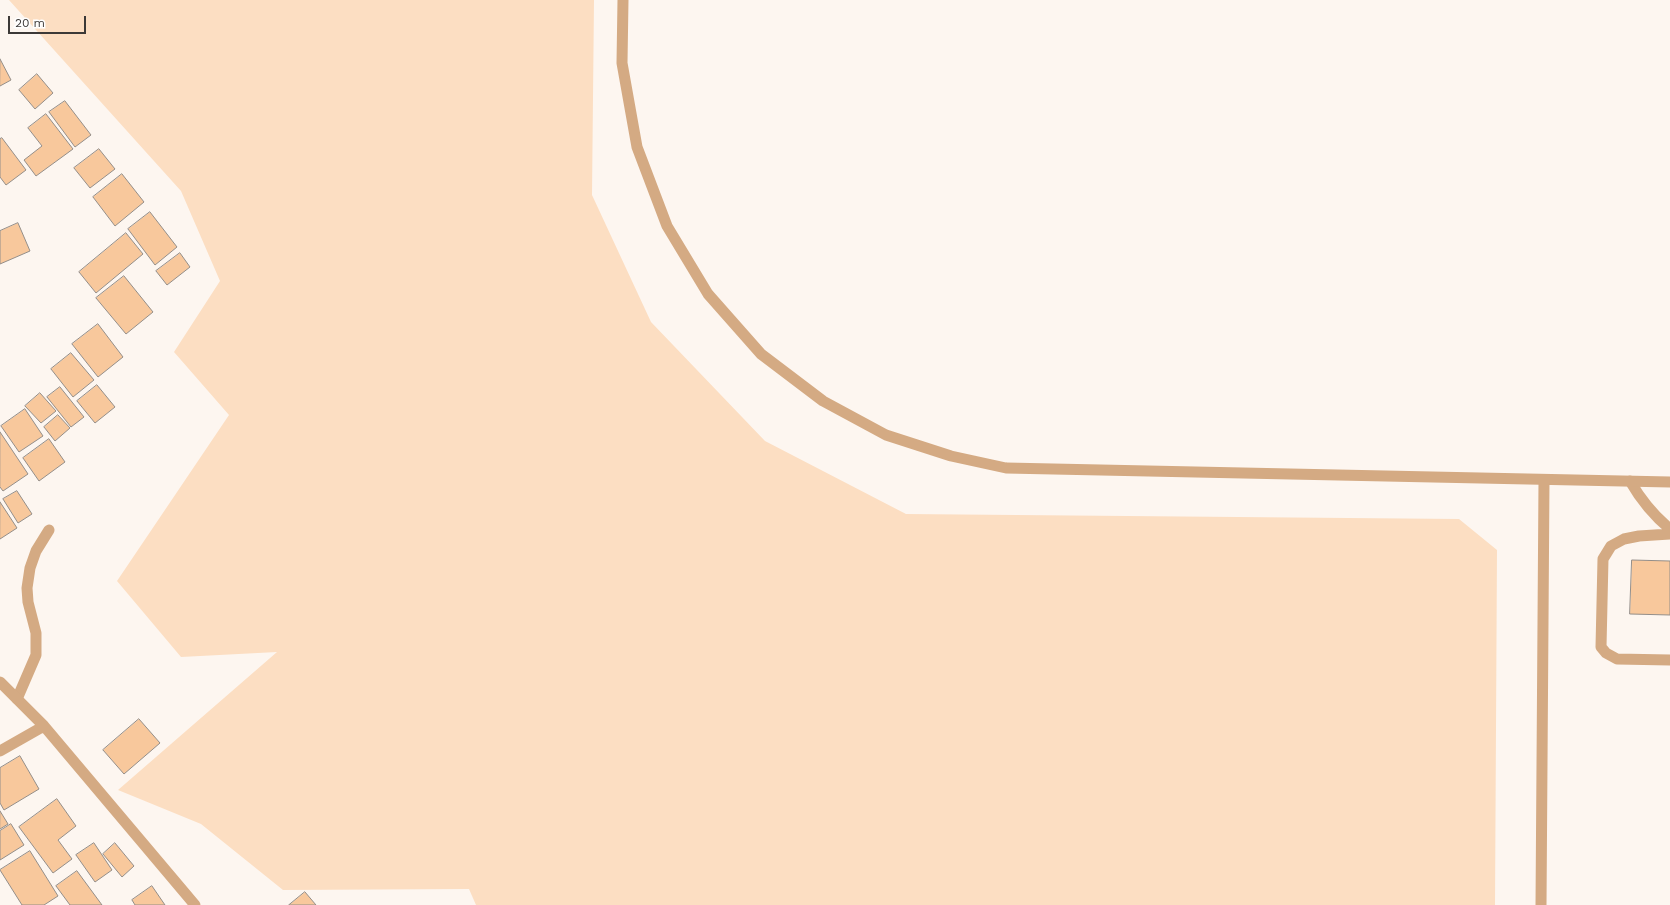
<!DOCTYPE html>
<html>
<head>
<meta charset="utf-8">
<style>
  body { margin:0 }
  #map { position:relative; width:1670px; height:905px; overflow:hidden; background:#fdf6f0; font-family:"Work Sans",sans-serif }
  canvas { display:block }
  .scale { position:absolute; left:8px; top:16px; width:78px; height:18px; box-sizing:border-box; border:2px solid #3c3937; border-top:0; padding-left:5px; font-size:12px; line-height:14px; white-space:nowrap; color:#3c3937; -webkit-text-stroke:3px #fff; paint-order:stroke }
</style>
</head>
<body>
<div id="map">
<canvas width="1670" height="905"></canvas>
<div class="scale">20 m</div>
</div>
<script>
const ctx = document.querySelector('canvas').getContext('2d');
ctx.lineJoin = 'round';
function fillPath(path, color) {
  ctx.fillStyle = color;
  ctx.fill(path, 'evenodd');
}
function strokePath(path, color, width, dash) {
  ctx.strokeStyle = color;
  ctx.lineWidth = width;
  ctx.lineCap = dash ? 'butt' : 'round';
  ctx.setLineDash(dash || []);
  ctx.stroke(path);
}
fillPath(new Path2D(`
  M9,0H594L592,195L651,322L765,441L906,514L1459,519L1497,550L1495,905H476L469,889L283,890L201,824L118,790L277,652L181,657L117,581L229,415L174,352L220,281L181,191Z`), '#fcdec2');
const building = new Path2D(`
  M0,59L11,80L0,86Z
  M37,74L53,93L35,109L19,90Z
  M65,101L91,135L75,147L49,112Z
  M46,114L73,149L36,176L24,160L42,146L28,128Z
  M2,138L26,170L6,185L0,177V139Z
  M99,149L115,169L90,188L74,168Z
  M122,174L144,202L115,226L93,197Z
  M150,212L177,247L155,265L128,229Z
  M18,223L30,251L0,264V231Z
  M126,233L143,254L96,293L79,272Z
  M180,253L190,267L167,285L156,271Z
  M124,276L153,312L126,334L96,298Z
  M98,324L123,357L98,377L72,344Z
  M71,353L94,380L73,397L51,369Z
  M97,385L115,407L95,423L77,401Z
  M60,387L84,417L71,427L47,397Z
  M40,393L56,411L41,423L25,406Z
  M25,409L43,436L19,452L1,426Z
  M58,415L70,428L55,441L44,427Z
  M0,432L28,474L3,491L0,487Z
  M49,439L65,462L39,481L23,458Z
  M17,491L32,514L18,523L3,499Z
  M0,502L17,528L0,539Z
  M1632,560L1670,561V615L1630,614Z
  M139,719L160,743L124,774L103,750Z
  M20,756L39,789L4,810L0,803V768Z
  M57,799L76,826L58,840L72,859L53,873L19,827Z
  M0,811L8,824L0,829Z
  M11,824L24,845L0,860V831Z
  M94,843L112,870L95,882L76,855Z
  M115,843L134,866L122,877L103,854Z
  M30,851L58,896L44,905H22L0,870Z
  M77,871L102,905H70L56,886Z
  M152,886L165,905H135L132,900Z
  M305,892L316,905H289Z`);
fillPath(building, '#f8c89c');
strokePath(building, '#948e89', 1);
strokePath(new Path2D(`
  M1630,481C1641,500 1653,515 1670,529
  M1670,534L1639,536L1624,539L1611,546L1603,559L1601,647L1606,653L1617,659L1670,660
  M17,699L36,655V633L28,602L27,588L30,568L36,551L49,530`), '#d4aa83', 11);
strokePath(new Path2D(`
  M623,0L622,63L637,147L667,226L708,294L761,354L823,401L886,435L951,456L1006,468L1670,482
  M0,682L44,726L195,905
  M0,751L44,726
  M1541,905L1544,480`), '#d4aa83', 11);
</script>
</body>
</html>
